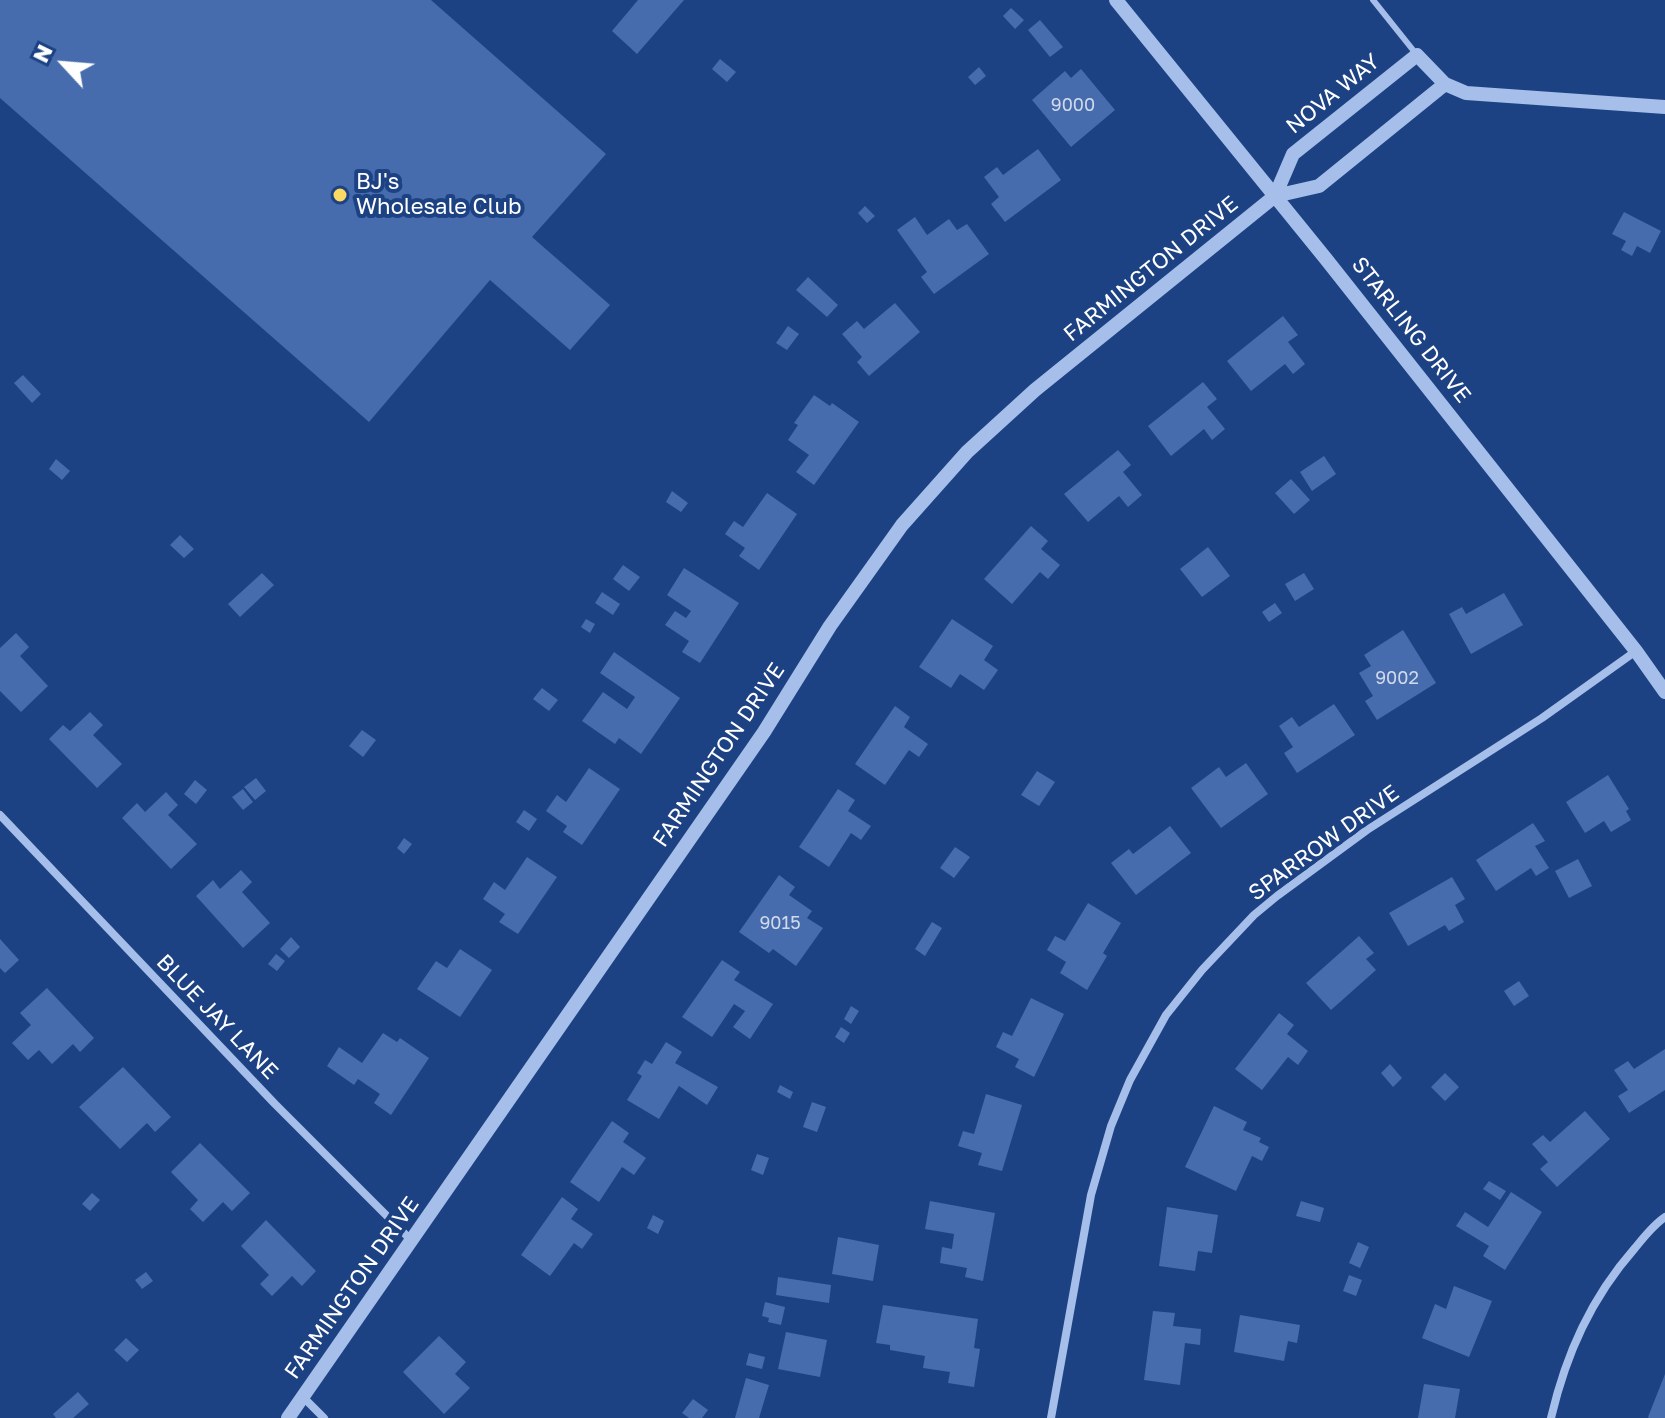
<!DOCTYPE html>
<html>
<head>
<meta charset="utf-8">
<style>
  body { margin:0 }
  #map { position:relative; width:1665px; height:1418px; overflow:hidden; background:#1d4284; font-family:"Golos Text",sans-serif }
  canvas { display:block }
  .north { position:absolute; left:24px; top:24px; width:80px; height:80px; -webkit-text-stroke:6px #1d4284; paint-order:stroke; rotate:296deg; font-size:22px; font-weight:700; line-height:32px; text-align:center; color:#fff }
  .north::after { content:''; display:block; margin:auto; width:28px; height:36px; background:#fff; clip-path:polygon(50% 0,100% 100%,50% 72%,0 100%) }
</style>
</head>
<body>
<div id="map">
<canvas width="1665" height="1418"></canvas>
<div class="north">N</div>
</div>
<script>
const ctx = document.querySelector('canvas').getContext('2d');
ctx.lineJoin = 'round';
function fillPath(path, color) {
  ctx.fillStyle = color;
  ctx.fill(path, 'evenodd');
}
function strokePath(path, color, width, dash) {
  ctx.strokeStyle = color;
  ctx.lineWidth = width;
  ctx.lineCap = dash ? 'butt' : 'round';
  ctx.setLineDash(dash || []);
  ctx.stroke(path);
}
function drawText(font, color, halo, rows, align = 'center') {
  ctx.font = font + ' "Golos Text",sans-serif';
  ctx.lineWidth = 8;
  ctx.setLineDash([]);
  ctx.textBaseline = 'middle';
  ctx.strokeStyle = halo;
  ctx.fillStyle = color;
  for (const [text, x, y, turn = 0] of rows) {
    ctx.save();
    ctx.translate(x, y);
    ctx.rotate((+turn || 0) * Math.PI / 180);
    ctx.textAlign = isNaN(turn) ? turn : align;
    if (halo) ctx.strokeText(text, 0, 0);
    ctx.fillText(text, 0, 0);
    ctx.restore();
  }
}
fillPath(new Path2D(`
  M0,0H431L606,154L532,237L610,305L570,350L490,280L369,422L0,98Z
  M638,0H684L637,54L612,31Z
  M1011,8L1024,20L1015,29L1003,16Z
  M1040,20L1063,47L1050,57L1028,30Z
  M720,59L736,72L727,82L712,69Z
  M979,67L986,76L975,85L968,77Z
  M1081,69L1115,110L1071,147L1032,100L1065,71L1071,78Z
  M1038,149L1061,180L1005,222L991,204L999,197L984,177L997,167L1003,175Z
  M865,206L875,216L867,223L858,213Z
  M1624,212L1661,231L1650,253L1637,246L1632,256L1621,250L1626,241L1612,234Z
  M915,217L927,235L949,219L957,230L967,224L989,254L934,294L921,277L927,272L897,230Z
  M808,277L838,305L827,317L796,290Z
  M895,303L920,332L869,376L857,362L862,357L842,334L857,321L864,329Z
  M1283,316L1298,335L1288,342L1305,364L1293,374L1285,364L1251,391L1227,361Z
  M788,326L799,334L787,350L776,343Z
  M23,375L41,394L32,403L14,383Z
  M1203,382L1217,399L1207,407L1225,429L1212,440L1204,429L1171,456L1148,426Z
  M814,395L830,406L832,403L859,422L814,485L796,472L809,455L788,440L798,425L794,423Z
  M1118,450L1131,465L1123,472L1142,495L1128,507L1119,496L1088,522L1064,494Z
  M1324,456L1336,474L1312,491L1300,472Z
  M56,459L70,471L62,480L49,469Z
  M1291,479L1310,500L1294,514L1275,493Z
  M672,491L688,503L681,512L666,502Z
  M767,493L797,514L759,570L739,556L745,548L725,534L734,521L743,527Z
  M1031,526L1048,541L1041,549L1060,565L1048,579L1040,572L1012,604L984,579Z
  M180,535L194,549L184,558L170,545Z
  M1208,547L1230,576L1202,597L1180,569Z
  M623,565L640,577L629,591L613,579Z
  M684,568L739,603L700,663L682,652L689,641L665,625L675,611L686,618L691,611L667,595Z
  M262,573L274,585L240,617L228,604Z
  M1304,573L1314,589L1295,601L1285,584Z
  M602,592L620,604L613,615L595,603Z
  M1504,593L1523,625L1471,654L1449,614L1462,607L1466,614Z
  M1275,603L1282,613L1269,622L1262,612Z
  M586,619L595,624L590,633L581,627Z
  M952,619L993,646L984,660L998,670L984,690L960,674L951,688L919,667Z
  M1403,630L1436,683L1377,720L1365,701L1373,696L1359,673L1371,666L1364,655Z
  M16,633L29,647L20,656L48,686L21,712L0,691V648Z
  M614,652L680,698L641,754L619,738L615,744L582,721L603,692L627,709L635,697L600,673Z
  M542,688L558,700L549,711L533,699Z
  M1334,704L1355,735L1297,773L1284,753L1293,747L1279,726L1292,717L1299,727Z
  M895,706L910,717L904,727L928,744L919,757L909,750L885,785L855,764Z
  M90,712L103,725L93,735L122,764L97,788L49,739L63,725L70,731Z
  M362,730L376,740L363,757L349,746Z
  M1246,763L1268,794L1221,828L1191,788L1219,767L1226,777Z
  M589,768L620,789L582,845L563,832L567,826L546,811L557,795L566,802Z
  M1037,771L1055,782L1039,806L1021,795Z
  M1608,775L1629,809L1626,811L1631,820L1611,832L1604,821L1585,833L1566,802Z
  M256,778L266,791L255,800L244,787Z
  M195,780L207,790L196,804L184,794Z
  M243,789L253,802L243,810L232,797Z
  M838,789L855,800L848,811L871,826L861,840L851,833L829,867L799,847Z
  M166,792L178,805L168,815L197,844L171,869L122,818L137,803L145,812Z
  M524,810L537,819L529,831L516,822Z
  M1533,823L1545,841L1535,846L1549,868L1536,876L1531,868L1496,891L1476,860Z
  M1170,826L1191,853L1136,895L1111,863L1129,849L1133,854Z
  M404,838L412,844L404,854L397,848Z
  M955,847L970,857L954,878L940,868Z
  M527,857L557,877L518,934L499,922L505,914L483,899L494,882L505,890Z
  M1578,859L1592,886L1569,898L1555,871Z
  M241,870L252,882L242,892L270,923L243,948L196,896L213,880L220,889Z
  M779,875L795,887L789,895L812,911L807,918L823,928L796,966L773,949L769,953L739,932Z
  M1452,877L1465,899L1455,905L1464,922L1449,931L1445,925L1408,946L1389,913Z
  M1088,903L1121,923L1103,953L1107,956L1087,990L1060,973L1066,962L1047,950L1055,936L1065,941Z
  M932,922L942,928L925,956L915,949Z
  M1359,936L1374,953L1366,959L1376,970L1331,1010L1306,983Z
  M291,937L300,947L289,958L280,949Z
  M0,939L19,960L5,973L0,968Z
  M460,949L492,970L460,1017L417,989L436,961L447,968Z
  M276,954L285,961L277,971L268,964Z
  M722,960L740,972L734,980L773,1004L750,1039L733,1027L745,1011L734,1004L712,1037L682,1017Z
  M1519,981L1529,996L1514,1006L1504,991Z
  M47,988L94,1038L80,1052L73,1044L52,1064L39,1050L28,1060L12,1043L31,1025L20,1013Z
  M1031,998L1064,1014L1034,1077L1015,1067L1019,1059L996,1047L1003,1032L1012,1036Z
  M851,1006L859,1011L851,1024L844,1019Z
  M1279,1013L1294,1025L1287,1034L1308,1051L1298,1065L1288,1057L1262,1090L1235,1069Z
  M841,1027L850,1033L844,1043L835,1037Z
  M383,1033L397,1042L400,1038L429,1058L391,1115L374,1103L380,1094L358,1079L354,1085L327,1066L339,1047L362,1063Z
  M666,1042L682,1052L675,1063L718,1087L707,1105L679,1086L659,1119L627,1100L642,1076L637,1073L645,1060L652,1064Z
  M1665,1049V1090L1629,1113L1618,1096L1628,1090L1614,1070L1628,1061L1634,1069Z
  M1390,1064L1402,1078L1393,1087L1381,1073Z
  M123,1067L171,1117L155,1132L147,1123L120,1149L79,1107Z
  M1445,1073L1459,1087L1445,1101L1431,1087Z
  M780,1085L793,1092L790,1099L777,1092Z
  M986,1094L1022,1105L1002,1171L978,1165L982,1153L958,1146L963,1131L974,1134Z
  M812,1102L826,1107L817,1132L803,1127Z
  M1214,1106L1247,1122L1243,1130L1261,1138L1259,1142L1269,1147L1262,1161L1252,1156L1236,1191L1185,1167Z
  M1585,1111L1610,1139L1557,1187L1540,1169L1548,1162L1532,1144L1543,1135L1550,1142Z
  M612,1121L629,1133L623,1142L646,1158L634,1175L622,1167L599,1202L570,1182Z
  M200,1143L250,1193L232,1211L223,1202L203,1222L190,1209L198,1200L171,1172Z
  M757,1154L769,1158L763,1175L751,1170Z
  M1489,1181L1506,1191L1500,1200L1483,1189Z
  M1511,1192L1542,1212L1505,1270L1483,1256L1489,1246L1456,1226L1465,1212L1488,1227Z
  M92,1193L100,1200L90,1211L82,1204Z
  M562,1197L578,1209L571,1219L593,1234L582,1249L574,1243L550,1276L521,1255Z
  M930,1201L995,1213L983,1281L965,1277L967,1268L940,1263L942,1247L952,1249L954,1234L925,1229Z
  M1301,1201L1324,1208L1320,1222L1296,1216Z
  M1167,1207L1218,1215L1212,1253L1198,1251L1195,1271L1159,1266Z
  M653,1215L664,1221L658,1234L647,1228Z
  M266,1220L316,1271L302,1286L292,1276L272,1296L260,1284L269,1275L241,1246Z
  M838,1237L879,1245L873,1281L832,1274Z
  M1358,1242L1369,1247L1360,1268L1349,1263Z
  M146,1272L153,1281L142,1289L135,1280Z
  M1349,1275L1362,1280L1356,1296L1343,1291Z
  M778,1277L831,1285L829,1303L776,1295Z
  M1454,1286L1492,1301L1469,1357L1422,1338L1435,1304L1446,1309Z
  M765,1302L785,1307L781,1325L768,1322L769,1318L762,1316Z
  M883,1305L978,1319L974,1348L980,1349L974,1387L948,1383L950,1372L923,1368L925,1356L890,1350V1345L876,1343Z
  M1153,1311L1175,1313L1173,1326L1201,1329L1200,1345L1185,1343L1180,1385L1144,1380Z
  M1240,1315L1300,1325L1297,1343L1288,1341L1284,1361L1234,1352Z
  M786,1332L827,1340L820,1377L778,1369Z
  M439,1336L466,1362L455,1374L470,1388L444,1414L403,1372Z
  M126,1338L139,1350L127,1362L114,1350Z
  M749,1353L765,1357L762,1369L746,1365Z
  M1665,1374V1418H1649L1648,1417Z
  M746,1378L769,1385L759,1418H735Z
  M1424,1384L1460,1389L1455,1418H1418Z
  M78,1392L89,1404L73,1418H56L53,1414Z
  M693,1399L708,1410L702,1418H689L682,1413Z`), '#466cad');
strokePath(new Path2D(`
  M1373,0L1417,55`), '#a5bfea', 6);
strokePath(new Path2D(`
  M0,815L275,1104L412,1241
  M303,1397L324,1418
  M1051,1418L1091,1195L1111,1126L1130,1080L1166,1015L1202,970L1254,915L1277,896L1367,830L1542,718L1636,651
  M1551,1418C1566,1354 1591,1298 1635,1248C1644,1237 1653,1225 1665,1217`), '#a5bfea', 8);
strokePath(new Path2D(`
  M1116,0L1326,259L1636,651L1665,692
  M1275,196L1293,154L1417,55L1445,84L1466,93L1665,107
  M288,1418L764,732L830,626L902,525L967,452L1035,390L1275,196L1319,186L1445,84`), '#a5bfea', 14);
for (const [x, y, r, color] of [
  [340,195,8,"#fada63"]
]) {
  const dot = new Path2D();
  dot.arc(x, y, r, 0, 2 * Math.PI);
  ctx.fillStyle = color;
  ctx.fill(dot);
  strokePath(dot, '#1d4284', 3);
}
drawText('18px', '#d1daea', null, [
  ["9000",1073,105],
  ["9002",1397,678],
  ["9015",780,923]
]);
drawText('22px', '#fff', '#1d4284', [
  ["NOVA WAY",1333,94,-39],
  ["FARMINGTON DRIVE",1151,269,-39],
  ["STARLING DRIVE",1411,330,52],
  ["FARMINGTON DRIVE",719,755,-56],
  ["SPARROW DRIVE",1324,843,-36],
  ["BLUE JAY LANE",217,1017,46],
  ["FARMINGTON DRIVE",352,1288,-55]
]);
drawText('22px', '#fff', '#1d4284', [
  ["BJ's",356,182],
  ["Wholesale Club",356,207]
], 'left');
</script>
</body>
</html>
